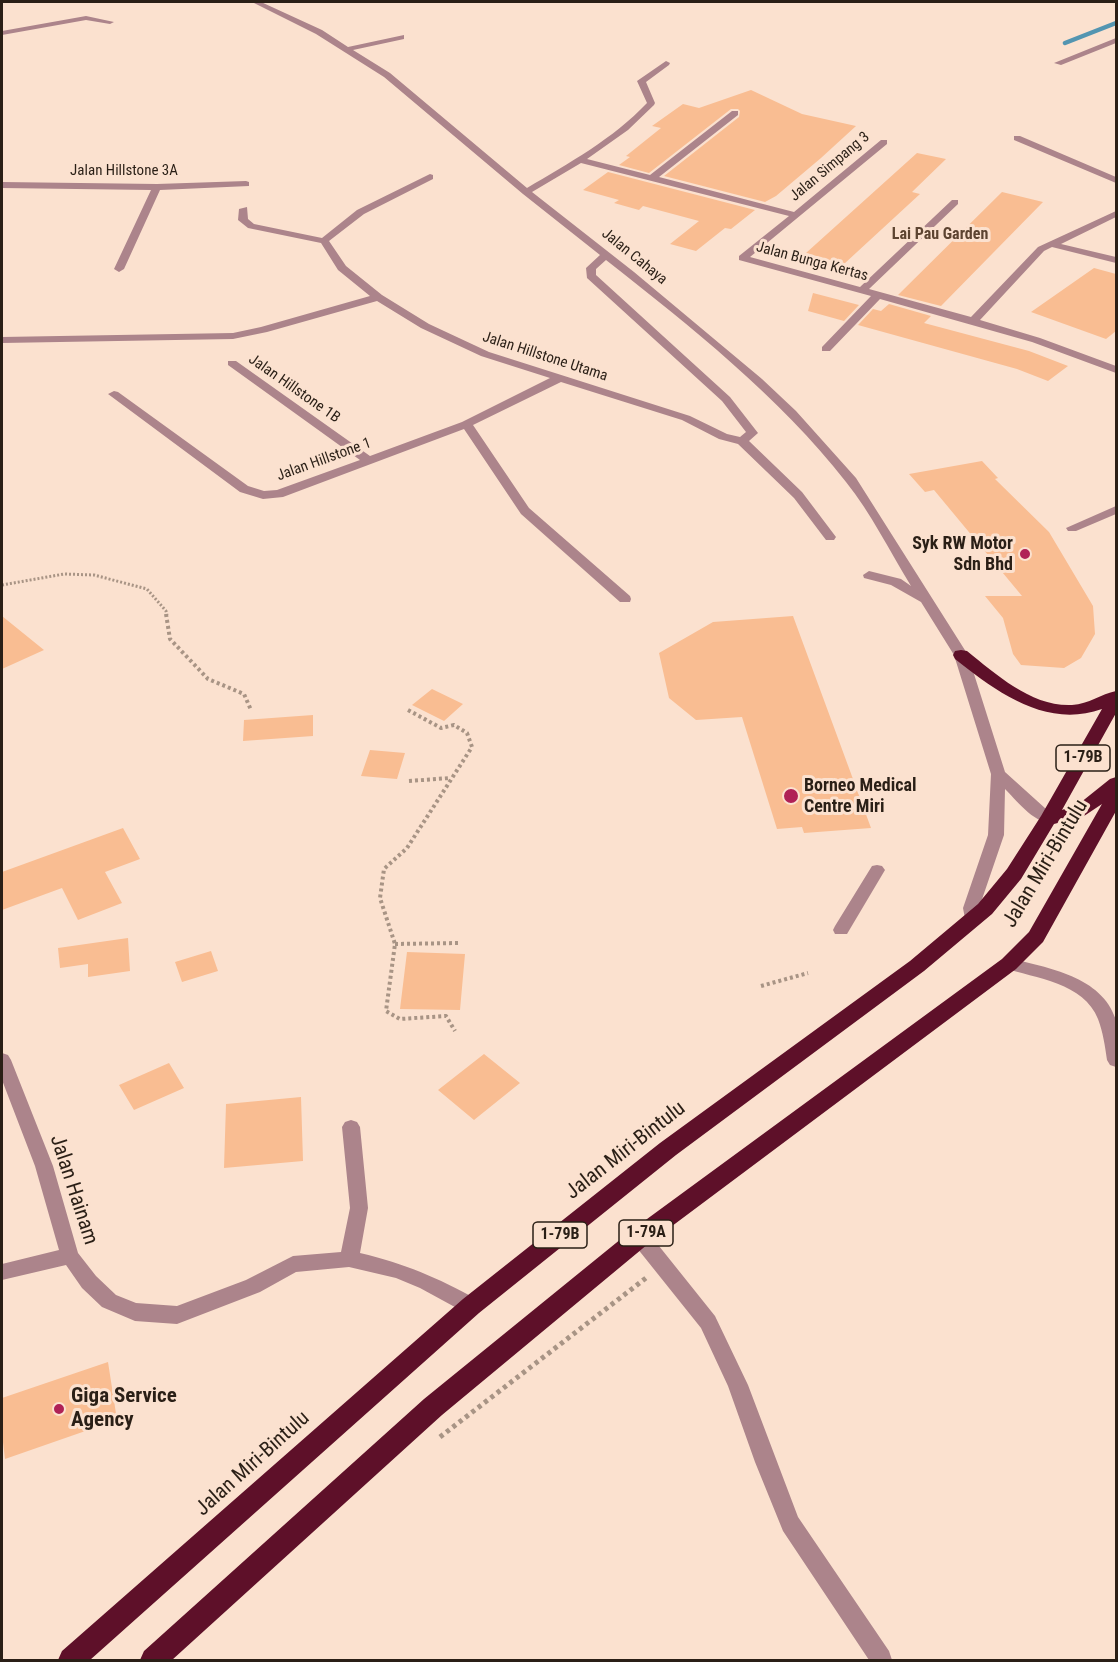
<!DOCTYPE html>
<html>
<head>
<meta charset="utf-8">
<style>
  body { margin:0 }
  #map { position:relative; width:1118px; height:1662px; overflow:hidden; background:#fbe1cf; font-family:"Roboto Condensed",sans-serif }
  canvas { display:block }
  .frame { position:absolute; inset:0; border:3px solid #2a1f16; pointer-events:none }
</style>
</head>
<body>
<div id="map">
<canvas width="1118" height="1662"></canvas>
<div class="frame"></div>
</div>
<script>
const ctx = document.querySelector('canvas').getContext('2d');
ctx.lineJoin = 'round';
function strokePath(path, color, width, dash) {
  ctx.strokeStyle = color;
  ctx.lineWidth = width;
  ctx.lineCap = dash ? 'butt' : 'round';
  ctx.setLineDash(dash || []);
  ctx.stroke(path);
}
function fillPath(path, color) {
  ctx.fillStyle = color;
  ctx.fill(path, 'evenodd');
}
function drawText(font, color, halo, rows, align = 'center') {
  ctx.font = font + ' "Roboto Condensed",sans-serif';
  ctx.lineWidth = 6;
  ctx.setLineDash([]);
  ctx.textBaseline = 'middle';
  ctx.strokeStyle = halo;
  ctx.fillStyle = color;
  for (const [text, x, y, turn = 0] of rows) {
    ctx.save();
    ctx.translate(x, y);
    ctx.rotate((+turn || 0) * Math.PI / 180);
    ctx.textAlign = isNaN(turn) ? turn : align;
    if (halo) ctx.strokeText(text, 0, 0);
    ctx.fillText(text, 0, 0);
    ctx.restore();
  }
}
strokePath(new Path2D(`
  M1065,43L1116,23`), '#5395b1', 4.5);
fillPath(new Path2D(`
  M751,90L802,114L856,126L821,158L776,196L765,202L664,176L739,117L740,111L738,109H731L649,173L619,165L630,157L626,156L661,128L652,126L683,104L699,108Z
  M917,153L946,159L912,192L920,194L844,264L806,253Z
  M608,172L755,210L731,229L725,228L696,251L670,244L699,221L643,206L639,210L614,203L619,200L583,190Z
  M1002,192L1043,202L941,306L898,295Z
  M1094,268L1116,274V331L1106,339L1031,312Z
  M813,293L859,305L844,321L808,311Z
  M889,304L931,316L924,323L1029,351L1068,366L1048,381L1017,369L858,325L873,309L881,311Z
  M982,461L998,478L995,479L1049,532L1093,606L1095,634L1081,658L1064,668L1021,665L1013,654L1003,618L985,596H1022L934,490L925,492L909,474Z
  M2,616L44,650L2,669Z
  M793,616L871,828L804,833L802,827L777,829L742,717L696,720L669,698L659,653L713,622Z
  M432,689L463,704L444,721L412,705Z
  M313,715V736L243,741L244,720Z
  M370,750L405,753L397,779L361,776Z
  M123,828L140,859L105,872L122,903L78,920L62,888L2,910V872Z
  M128,938L130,971L88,977V964L60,968L58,948Z
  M211,951L218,971L182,982L175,962Z
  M407,952L465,954L460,1010L400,1009Z
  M484,1054L520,1083L474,1120L438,1090Z
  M169,1063L184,1088L134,1110L119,1085Z
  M301,1097L303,1161L224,1168L226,1104Z
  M108,1362L117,1420L5,1459L2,1434V1398Z`), '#f9bd92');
strokePath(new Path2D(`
  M2,585L64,574L94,575L147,589L166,611L167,615`), '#a89485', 3, [2, 2]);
strokePath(new Path2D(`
  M166,614L170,639L208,679L244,694L251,710
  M408,710L441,728L454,725L467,733L472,747L407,848L384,869L380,898L395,944L386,1011L400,1019L446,1016L455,1031
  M409,781L450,778
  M395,944L459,943
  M761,986L808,973`), '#a89485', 4, [3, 3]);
strokePath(new Path2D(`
  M440,1437L646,1278`), '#a89485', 5, [4, 4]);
fillPath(new Path2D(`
  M252,2H261L322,30L348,47L404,35V39L353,50L390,73L527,188C569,163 613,139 647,103L637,81L666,61L670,63L669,65L646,82L655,103L654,105L628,130L587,159L650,175L732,111H738V115L659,177L794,212L881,140H887V144L750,257L860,287L952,200H958V204L869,289L971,317L1038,247L1116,211V217L1061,244L1116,257V263L1052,247L1044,251L980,320L1040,338L1116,366V373L1032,342L880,299L830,351H822V347L871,296L739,260V256L789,216L581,163L532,192L634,272L762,379L796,411L856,478L968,655L1005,772L1056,818L1054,822C1037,827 1016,800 1005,789L1004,835L979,908L980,920L978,924H966L963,908L988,835L991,774L954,655L921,602L891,585L864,578L863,575L869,571L901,579L911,586C890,552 871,513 846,482C779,396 691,327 606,260L596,269V275L730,397L758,433L749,441L802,492L836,537L834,540H826L794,498L738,444L719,439L682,420L561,382L473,425L529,508L630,596L631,599L630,602H620L521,514L464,429L283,497L263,499L240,492L108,394L114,391L118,392L248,486L264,491L277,490L360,460L228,365V361H236L370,456L462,422L550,378L481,356L421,328L377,301L267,332L233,339L2,343V337L233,333L261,327L370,296L338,270L321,243L248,228L238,220L239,209L247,207L248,219L254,224L322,238L357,210L430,174L433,175V179L364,214L329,241L346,266L382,295L429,324L489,352L690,416L727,434L740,437L746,432L722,401L587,278L586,268L600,255L523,194L384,77L316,34Z
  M86,16L114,22L110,24L86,20L2,35V31Z
  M1116,38V43L1061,65L1054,63Z
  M1014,136H1020L1116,177V183L1014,140Z
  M246,181L249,182V186L160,190L124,269L119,272L114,269L151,190L2,188V182L157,184Z
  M1116,506V514L1076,531H1068L1066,528Z
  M877,865L882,866L885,870L847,934H835L833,930L835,926L872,866Z
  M1009,958C1048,968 1102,976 1116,1020C1118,1034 1116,1052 1116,1067L1110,1065L1107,1060C1105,1046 1103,1032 1098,1019C1084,983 1036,978 1003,968L1001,964L1003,960Z
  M2,1053L8,1055L11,1060L53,1166L78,1253L96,1276L116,1295L136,1303L177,1306L246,1280L293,1256L341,1252L350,1208L342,1127L345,1122L351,1120L357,1122L360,1127L368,1208L360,1253C406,1264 436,1277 478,1300L481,1306L478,1312L471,1315L464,1312L420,1288L396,1278L349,1267L296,1272L260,1292L177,1324L135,1321L102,1307L82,1288L66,1265L2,1280V1264L59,1250L35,1166L2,1080Z
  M640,1229L647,1231L715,1316L748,1385L798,1517L889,1651L892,1660H869L783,1531L755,1462L728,1386L701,1328L633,1243L631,1237L633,1231Z`), '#ac848b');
fillPath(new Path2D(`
  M961,650L967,651C997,675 1032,707 1072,705C1089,704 1101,694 1116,691V713L1062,810L1080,803L1110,779L1116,777V811L1043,942L1016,969L648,1244L442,1415L172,1660H140L144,1651L424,1399L632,1230L1002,959L1029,932L1102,804L1084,816L1054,824L1021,879L992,914L924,971L676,1155L479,1313L90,1660H58L62,1651L463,1299L660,1143L910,961L978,904L1007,869L1041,816L1102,709C1046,729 997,692 955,659L953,655L955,651Z`), '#5e1029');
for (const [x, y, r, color] of [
  [1025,554,6,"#b02156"],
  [791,796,8,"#b02156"],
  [59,1409,6,"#b02156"]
]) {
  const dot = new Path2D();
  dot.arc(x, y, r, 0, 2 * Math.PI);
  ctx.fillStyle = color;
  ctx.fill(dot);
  strokePath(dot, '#fbe1cf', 2);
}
drawText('15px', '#2a1f16', '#fbe1cf', [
  ["Jalan Simpang 3",830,167,-40],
  ["Jalan Hillstone 3A",124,171],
  ["Jalan Cahaya",634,257,39],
  ["Jalan Bunga Kertas",812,262,15],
  ["Jalan Hillstone Utama",545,357,18],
  ["Jalan Hillstone 1B",294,389,35],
  ["Jalan Hillstone 1",324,460,-20]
]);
drawText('bold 16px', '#5d4431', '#fbe1cf', [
  ["Lai Pau Garden",940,235]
]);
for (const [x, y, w] of [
  [1083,758,54],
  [646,1233,54],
  [560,1235,54]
]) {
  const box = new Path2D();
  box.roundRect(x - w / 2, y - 13, w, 26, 4.5);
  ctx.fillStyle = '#fbe1cf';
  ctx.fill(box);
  strokePath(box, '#2a1f16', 1.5);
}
drawText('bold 16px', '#2a1f16', null, [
  ["1-79B",1083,758],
  ["1-79A",646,1233],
  ["1-79B",560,1235]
]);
drawText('bold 18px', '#2a1f16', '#fbe1cf', [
  ["Syk RW Motor",1013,544],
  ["Sdn Bhd",1013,565],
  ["Borneo Medical",804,786,"left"],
  ["Centre Miri",804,807,"left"]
], 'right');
drawText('21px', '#2a1f16', '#fbe1cf', [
  ["Jalan Miri-Bintulu",1046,864,-59],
  ["Jalan Miri-Bintulu",626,1151,-38],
  ["Jalan Hainam",73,1190,72],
  ["Jalan Miri-Bintulu",253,1464,-42]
]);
drawText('bold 21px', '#2a1f16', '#fbe1cf', [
  ["Giga Service",71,1397],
  ["Agency",71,1421]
], 'left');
</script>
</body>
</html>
